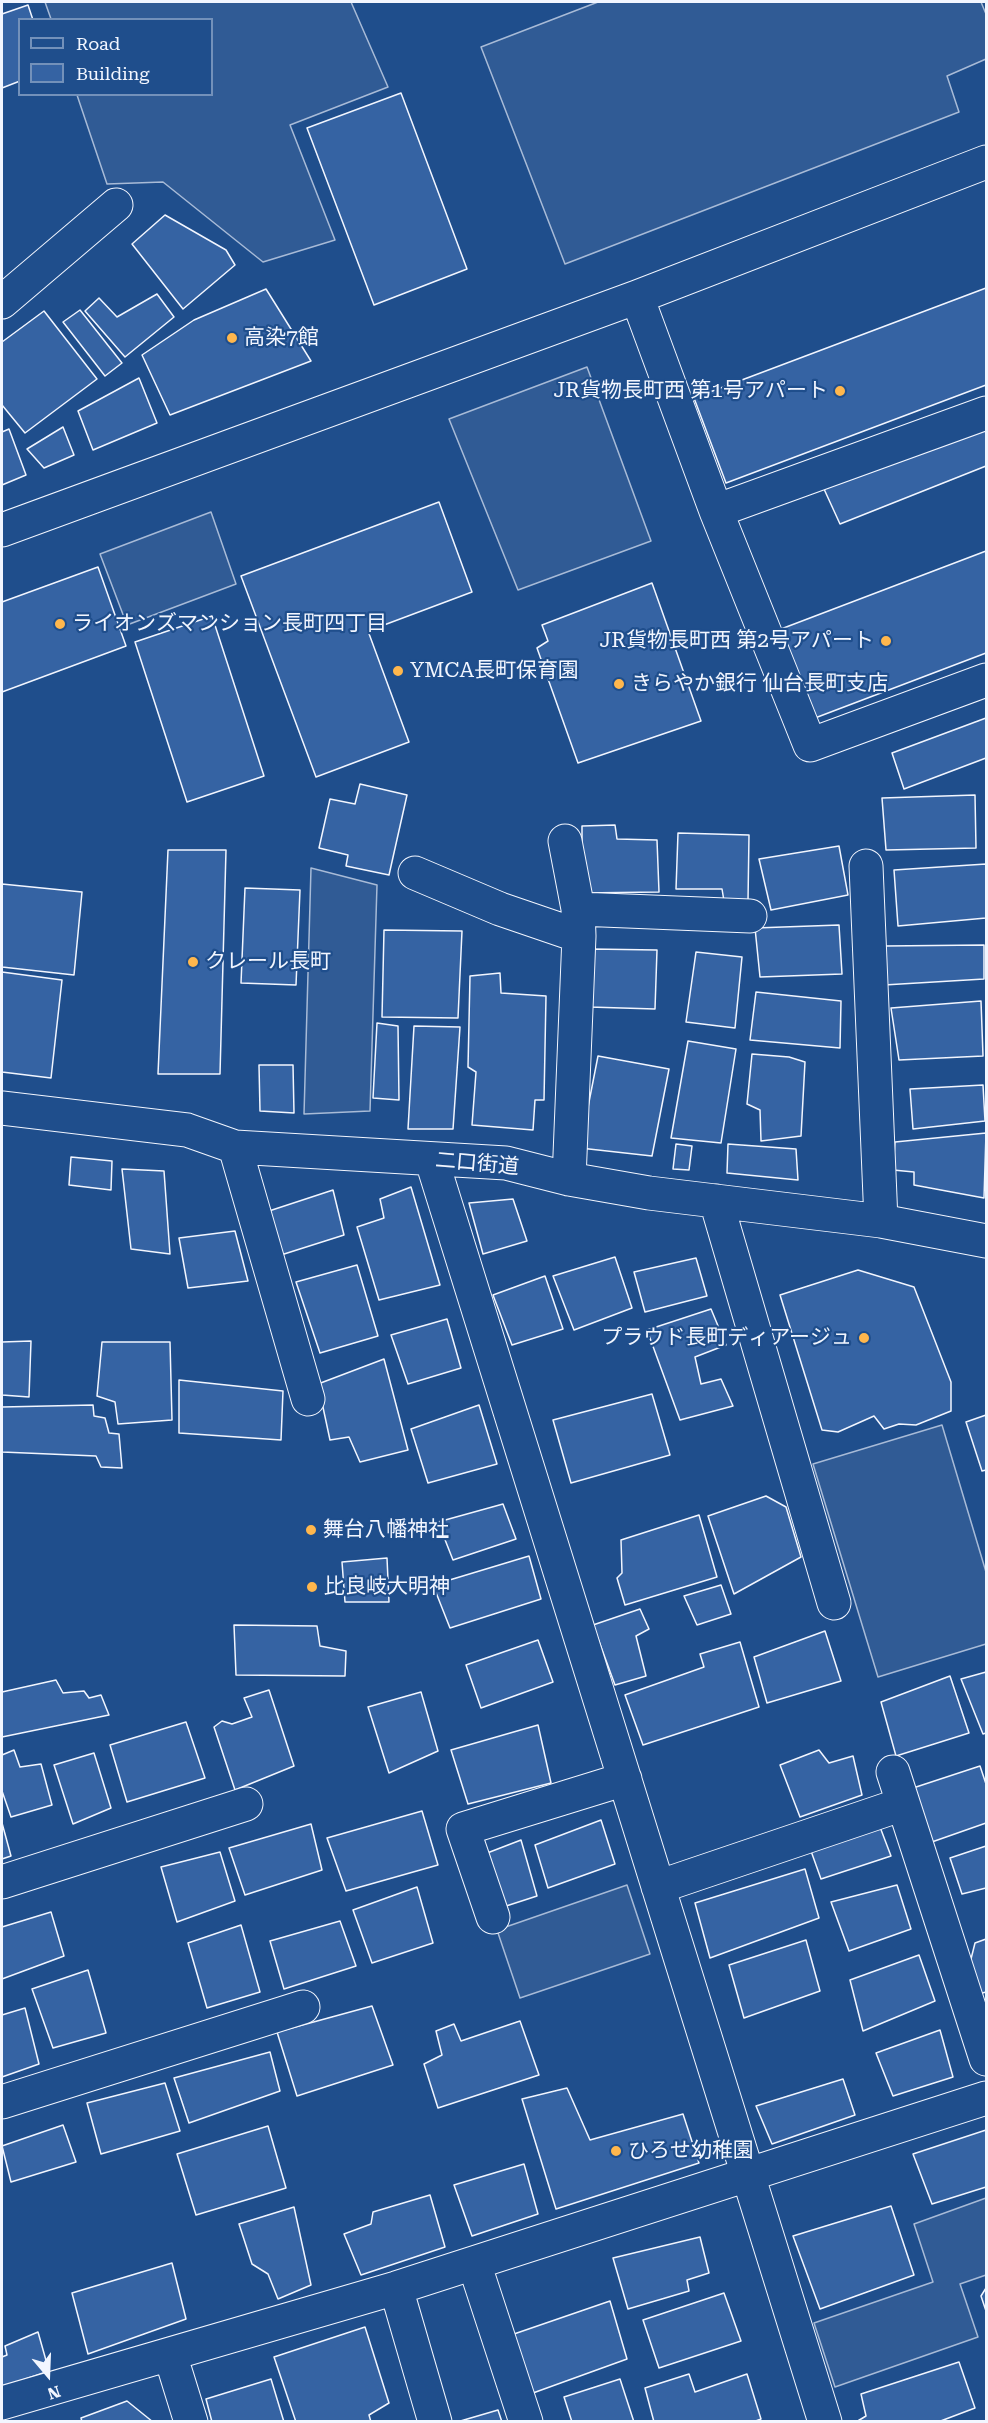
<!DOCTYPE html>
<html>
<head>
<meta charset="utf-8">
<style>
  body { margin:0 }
  #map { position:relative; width:988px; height:2423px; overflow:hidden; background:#1f4e8c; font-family:"Roboto Serif",serif }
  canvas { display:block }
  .frame { position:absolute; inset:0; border:3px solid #f2f6ff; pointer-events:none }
  .legend { position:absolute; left:18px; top:18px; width:195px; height:78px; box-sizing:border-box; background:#1f4e8c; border:2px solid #7391ba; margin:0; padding:8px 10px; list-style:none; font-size:18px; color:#f2f6ff }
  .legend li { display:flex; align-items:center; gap:12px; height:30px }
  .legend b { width:30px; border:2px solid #7391ba }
  .north { position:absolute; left:18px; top:2345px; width:60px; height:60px; -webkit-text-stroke:4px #1f4e8c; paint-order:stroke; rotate:161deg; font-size:16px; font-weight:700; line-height:24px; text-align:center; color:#f2f6ff }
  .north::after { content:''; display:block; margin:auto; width:21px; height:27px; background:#f2f6ff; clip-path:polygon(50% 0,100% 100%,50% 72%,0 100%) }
</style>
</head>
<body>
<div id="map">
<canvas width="988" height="2423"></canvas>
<div class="frame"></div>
<ul class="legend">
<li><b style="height:8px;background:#1f4e8c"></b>Road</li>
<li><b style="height:16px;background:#3563a3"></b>Building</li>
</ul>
<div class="north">N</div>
</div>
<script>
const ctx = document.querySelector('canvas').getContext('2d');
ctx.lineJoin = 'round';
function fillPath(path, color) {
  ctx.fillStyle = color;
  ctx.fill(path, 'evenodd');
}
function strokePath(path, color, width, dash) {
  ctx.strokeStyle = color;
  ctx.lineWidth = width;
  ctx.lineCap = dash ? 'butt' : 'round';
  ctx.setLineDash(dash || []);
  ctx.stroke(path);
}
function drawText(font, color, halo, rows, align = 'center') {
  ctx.font = font + ' "Roboto Serif","Noto Sans JP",serif';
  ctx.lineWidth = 4.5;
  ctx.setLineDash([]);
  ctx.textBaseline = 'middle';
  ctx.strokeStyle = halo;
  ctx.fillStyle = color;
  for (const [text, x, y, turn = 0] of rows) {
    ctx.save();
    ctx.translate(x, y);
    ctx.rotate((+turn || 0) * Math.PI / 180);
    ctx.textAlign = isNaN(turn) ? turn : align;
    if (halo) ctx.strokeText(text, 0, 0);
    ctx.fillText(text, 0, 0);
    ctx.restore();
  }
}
const built = new Path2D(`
  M45,2H351L388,87L290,125L335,240L263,262L163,182L107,184L77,95L212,94V20L51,19Z
  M598,2H981L986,14V59L947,76L959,112L565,264L481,47Z
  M587,367L651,541L518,590L449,419Z
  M211,512L236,584L127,625L100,554Z
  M311,868L377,885L370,1111L304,1114Z
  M942,1425L986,1572V1644L878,1677L813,1464Z
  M627,1885L650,1954L520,1998L497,1930Z
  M986,2198V2275L960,2284L978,2337L835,2387L814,2323L933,2282L914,2224Z`);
fillPath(built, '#305b95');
strokePath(built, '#a8bbd7', 1.5);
const building = new Path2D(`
  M28,5L33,20H20V81L2,88V14Z
  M401,93L467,269L374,305L307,128Z
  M165,215L226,250L235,265L183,309L132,244Z
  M986,288V385L726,483L694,398Z
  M266,289L311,361L170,415L142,355L194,320Z
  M157,294L174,317L125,357L85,311L99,298L117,317Z
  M80,310L122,363L105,376L63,322Z
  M44,311L97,379L25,433L2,405V342Z
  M139,378L157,423L93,450L78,411Z
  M63,427L74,455L44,468L27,449Z
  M9,429L26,475L2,485V432Z
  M986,430V466L840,524L824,489Z
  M439,502L472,592L368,631L409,742L316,777L241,576Z
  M986,551V653L815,718L781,629Z
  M98,567L126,646L2,692V602Z
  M652,583L701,721L578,763L537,648L548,641L542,625Z
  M212,616L264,776L187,802L135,642Z
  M986,718V758L904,789L892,753Z
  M360,784L407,795L389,875L346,866L348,855L319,848L330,799L355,804Z
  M975,795L976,848L886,850L882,798Z
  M615,825L617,839L657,840L659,892L582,893V826Z
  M678,833L749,835L748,901H724L722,889H676Z
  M839,846L848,895L771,910L759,859Z
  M168,850H226L220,1074H158Z
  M986,864V918L898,926L894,870Z
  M2,884L82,892L74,975L2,967Z
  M245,888L300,890L296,985L241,983Z
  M839,925L842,974L760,977L755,928Z
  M384,930L462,931L458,1018L382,1017Z
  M984,945V979L884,985V946Z
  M591,949L657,950L655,1009L589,1007Z
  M696,952L742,957L735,1028L686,1022Z
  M2,972L62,980L51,1078L2,1072Z
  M500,973L501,993L546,996L544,1100H535L533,1130L472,1125L476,1072L468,1067L470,976Z
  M756,992L841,1001L840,1048L750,1040Z
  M981,1001L983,1056L899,1060L891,1008Z
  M377,1023L398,1026L399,1100L373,1098Z
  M414,1026L460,1027L453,1129H408Z
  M688,1041L736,1049L721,1143L671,1138Z
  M752,1054L789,1057L805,1062L801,1136L761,1141L760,1110L747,1104Z
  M598,1056L669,1069L652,1156L580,1148Z
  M259,1065H293L294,1113L260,1111Z
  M983,1085L985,1121L913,1129L910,1089Z
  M986,1133L984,1198L914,1185V1172L893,1170L895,1142Z
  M676,1144L692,1146L689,1170L673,1169Z
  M728,1144L796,1149L798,1180L727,1173Z
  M71,1157L112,1161L111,1190L69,1185Z
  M122,1169L164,1171L170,1254L131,1249Z
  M411,1187L440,1285L379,1300L357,1227L384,1218L380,1199Z
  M333,1190L344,1235L281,1255L266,1212Z
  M513,1199L527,1241L483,1254L469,1203Z
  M235,1231L248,1281L188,1288L179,1238Z
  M615,1257L632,1308L574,1330L553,1276Z
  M696,1258L707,1296L645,1312L634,1272Z
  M357,1265L378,1336L320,1353L296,1282Z
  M858,1270L914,1287L951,1382V1411L916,1425L899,1424L884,1429L874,1416L838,1432L822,1430L780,1295Z
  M545,1276L563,1329L512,1345L493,1295Z
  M711,1309L726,1345L695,1357L701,1384L721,1379L733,1406L680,1420L647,1330Z
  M447,1319L461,1368L408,1384L391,1335Z
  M31,1341L29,1397L2,1395V1342Z
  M102,1342H170L172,1420L118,1424L115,1402L97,1396Z
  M384,1359L408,1450L360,1462L349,1437L330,1440L318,1384Z
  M179,1380L283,1391L281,1440L179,1433Z
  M652,1394L670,1455L571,1483L553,1420Z
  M93,1405L94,1416L105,1418L109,1433L119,1434L122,1468L101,1467L96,1456L2,1452V1407Z
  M479,1405L497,1464L428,1483L411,1429Z
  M986,1415V1470L982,1471L966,1422Z
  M766,1496L786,1507L801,1557L734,1594L708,1516Z
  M503,1504L516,1539L453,1560L438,1522Z
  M699,1515L717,1577L625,1605L617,1578L622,1573L621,1540Z
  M529,1556L541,1599L450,1628L433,1585Z
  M387,1558L389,1602H345L342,1562Z
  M721,1585L731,1614L697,1625L684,1596Z
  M640,1609L649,1629L636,1636L646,1676L615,1685L593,1625Z
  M234,1625L317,1626L320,1646L346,1651L345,1676L236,1675Z
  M825,1631L841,1681L767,1703L754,1657Z
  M538,1640L553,1682L481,1708L466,1665Z
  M740,1642L759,1707L643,1745L625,1695L704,1667L700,1654Z
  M986,1672V1733L983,1734L961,1679Z
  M950,1676L969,1733L896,1756L881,1702Z
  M56,1680L63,1693L84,1691L89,1698L101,1695L109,1715L2,1737V1692Z
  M269,1690L294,1766L235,1790L214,1727L222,1721L232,1724L252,1717L244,1698Z
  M421,1692L438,1751L389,1773L368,1707Z
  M186,1722L205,1778L127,1802L110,1745Z
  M538,1725L551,1783L468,1804L451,1750Z
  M14,1750L20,1767L41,1764L52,1805L11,1817L2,1791V1755Z
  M819,1750L829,1763L853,1756L862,1795L800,1817L780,1765Z
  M94,1753L111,1808L73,1824L54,1765Z
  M980,1766L986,1784V1823L929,1843L910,1789Z
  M422,1811L438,1865L346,1891L327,1838Z
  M601,1820L615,1864L548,1888L535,1845Z
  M2,1823L11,1856L2,1859Z
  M311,1824L322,1870L245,1895L229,1848Z
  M880,1827L891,1856L821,1879L811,1851Z
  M521,1840L537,1896L500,1908L482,1855Z
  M986,1846V1888L962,1894L950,1858Z
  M220,1852L235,1901L177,1922L161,1867Z
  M805,1869L819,1918L710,1958L695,1903Z
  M897,1885L911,1929L849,1951L831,1902Z
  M417,1887L433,1943L372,1963L353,1910Z
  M51,1912L64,1956L2,1979V1927Z
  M340,1921L356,1966L284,1989L270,1941Z
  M241,1925L260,1992L207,2008L188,1943Z
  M986,1939V1992L979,1994L970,1963L975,1943Z
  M806,1940L820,1991L744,2018L729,1965Z
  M919,1955L935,2001L863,2031L850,1980Z
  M88,1970L106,2033L53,2048L32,1989Z
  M372,2006L393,2065L297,2096L277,2032Z
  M25,2008L39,2064L2,2077V2015Z
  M520,2021L539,2075L438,2108L424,2064L442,2055L436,2031L454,2024L461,2041Z
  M940,2030L953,2077L893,2096L876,2053Z
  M270,2052L280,2091L189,2123L174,2078Z
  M843,2079L855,2115L772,2144L756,2106Z
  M165,2083L180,2131L101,2154L87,2103Z
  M567,2088L590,2140L683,2114L699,2163L556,2209L522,2099Z
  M63,2125L76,2162L11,2182L2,2146Z
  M268,2126L286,2188L196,2215L177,2154Z
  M986,2130V2187L932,2204L913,2154Z
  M524,2164L538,2214L472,2236L454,2185Z
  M430,2195L445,2247L361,2275L344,2234L371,2224L373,2212Z
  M891,2206L914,2275L820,2309L793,2236Z
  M294,2207L311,2285L278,2299L268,2274L252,2264L239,2224Z
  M700,2237L709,2273L687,2280L689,2291L628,2309L613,2258Z
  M172,2263L186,2319L88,2354L72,2293Z
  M986,2288V2311L981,2296Z
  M724,2293L741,2341L659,2368L643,2320Z
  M610,2301L627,2359L533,2393L514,2334Z
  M365,2327L389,2403L369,2415L371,2422H296L274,2357Z
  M38,2332L49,2371L2,2387V2357L7,2355L5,2346Z
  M959,2362L975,2408L938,2422H856L866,2416L861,2394Z
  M689,2374L695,2392L747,2374L761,2419L753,2422H654L645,2388Z
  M271,2379L284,2422H212L206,2399Z
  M620,2379L634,2422H572L564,2397Z
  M127,2401L153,2422H82L81,2418Z
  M498,2410L502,2422H457Z`);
fillPath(building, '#3563a3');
strokePath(building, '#f2f6ff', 1.5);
const minor = new Path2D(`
  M637,297L716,511L810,745L986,680
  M2,302L116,205
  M716,511L986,413
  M2,530L637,297L986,162
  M565,841L578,909L579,936L569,1179
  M866,866L881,1221
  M415,873L500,909L579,936
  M578,909L750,916
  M2,1108L187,1130L235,1147L506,1163L569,1179L649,1193L881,1221L986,1241
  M235,1147L308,1399
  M432,1161L825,2422
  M716,1201L834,1603
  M893,1772L986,2059
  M2,1882L246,1804
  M658,1887L903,1804
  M493,1917L463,1829L625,1779
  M2,2102L303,2007
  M474,2263L526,2422
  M396,2288L435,2422
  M170,2354L191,2422
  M2,2403L396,2288L986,2098`);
strokePath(minor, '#f2f6ff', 35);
strokePath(minor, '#1f4e8c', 33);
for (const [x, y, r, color] of [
  [232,338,6,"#ffb74d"],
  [840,391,6,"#ffb74d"],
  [60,624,6,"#ffb74d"],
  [886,641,6,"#ffb74d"],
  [398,671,6,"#ffb74d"],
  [619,684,6,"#ffb74d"],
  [193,962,6,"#ffb74d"],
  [864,1338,6,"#ffb74d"],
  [311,1530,6,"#ffb74d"],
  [312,1587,6,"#ffb74d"],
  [616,2151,6,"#ffb74d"]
]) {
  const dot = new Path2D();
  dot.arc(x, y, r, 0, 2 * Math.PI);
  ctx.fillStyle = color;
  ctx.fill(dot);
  strokePath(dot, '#1f4e8c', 2);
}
drawText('21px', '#f2f6ff', '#1f4e8c', [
  ["高染7館",244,338],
  ["JR貨物長町西 第1号アパート",828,391,"right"],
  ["ライオンズマンション長町四丁目",72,624],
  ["JR貨物長町西 第2号アパート",874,641,"right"],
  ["YMCA長町保育園",410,671],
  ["きらやか銀行 仙台長町支店",631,684],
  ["クレール長町",205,962],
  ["プラウド長町ディアージュ",852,1338,"right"],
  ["舞台八幡神社",323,1530],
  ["比良岐大明神",324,1587],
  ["ひろせ幼稚園",628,2151]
], 'left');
drawText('21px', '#f2f6ff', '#1f4e8c', [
  ["二口街道",477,1164,5]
]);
</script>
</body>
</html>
